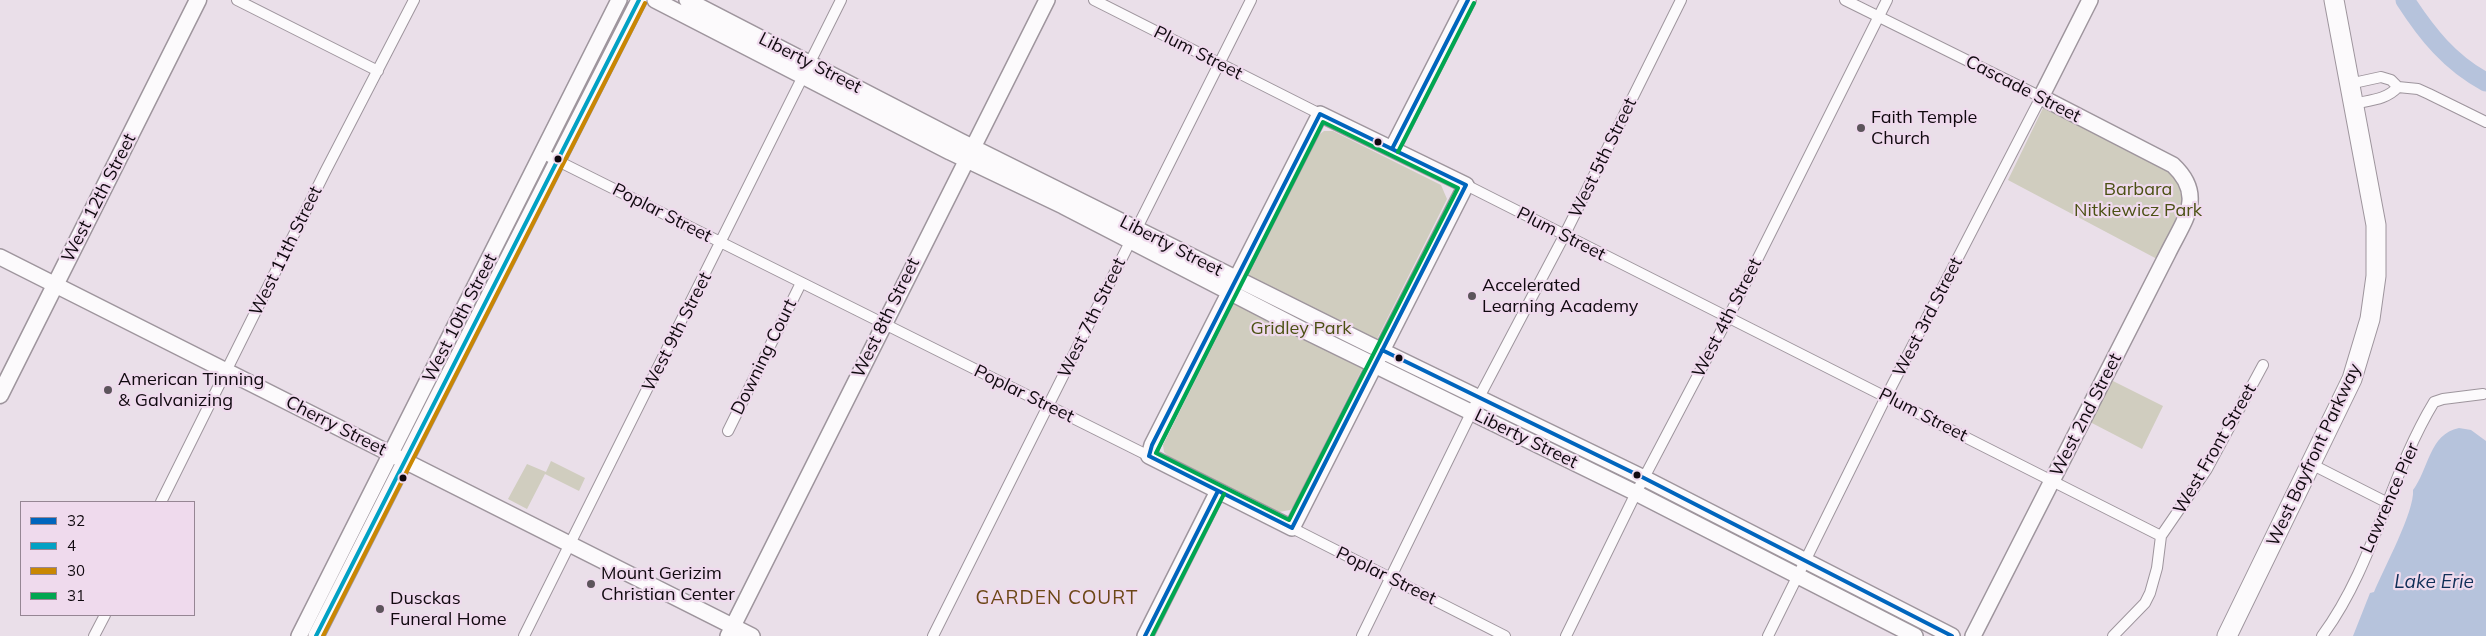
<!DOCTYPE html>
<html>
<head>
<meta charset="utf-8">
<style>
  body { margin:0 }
  #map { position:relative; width:2486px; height:636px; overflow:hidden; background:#eadfe9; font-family:Mulish,sans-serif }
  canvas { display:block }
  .legend { position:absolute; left:20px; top:501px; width:175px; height:115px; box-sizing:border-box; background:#efdaed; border:1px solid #968694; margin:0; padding:6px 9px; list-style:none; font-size:15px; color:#10090f }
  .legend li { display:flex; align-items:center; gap:10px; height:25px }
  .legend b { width:25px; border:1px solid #968694 }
</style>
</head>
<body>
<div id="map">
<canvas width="2486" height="636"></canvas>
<ul class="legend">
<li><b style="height:6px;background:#0065bd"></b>32</li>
<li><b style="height:6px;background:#01a1c4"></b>4</li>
<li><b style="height:6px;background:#c98703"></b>30</li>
<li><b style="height:6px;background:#00a651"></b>31</li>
</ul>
</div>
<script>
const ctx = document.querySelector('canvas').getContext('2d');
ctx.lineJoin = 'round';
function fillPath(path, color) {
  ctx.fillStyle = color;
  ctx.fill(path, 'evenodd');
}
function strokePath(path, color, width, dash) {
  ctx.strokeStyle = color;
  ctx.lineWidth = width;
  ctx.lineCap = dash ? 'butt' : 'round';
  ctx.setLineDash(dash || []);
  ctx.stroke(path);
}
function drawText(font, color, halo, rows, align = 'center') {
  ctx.font = font + ' Mulish,sans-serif';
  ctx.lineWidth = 4.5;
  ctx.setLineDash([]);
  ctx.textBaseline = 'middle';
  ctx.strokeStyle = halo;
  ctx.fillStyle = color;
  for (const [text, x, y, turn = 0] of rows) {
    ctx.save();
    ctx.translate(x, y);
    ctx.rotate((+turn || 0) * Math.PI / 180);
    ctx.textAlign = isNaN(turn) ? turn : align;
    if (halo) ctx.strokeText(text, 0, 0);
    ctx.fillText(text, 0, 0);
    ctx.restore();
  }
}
fillPath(new Path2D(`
  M2043,108L2166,168L2180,184L2182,206L2157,259L2008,180Z
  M1324,131H1333L1441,185L1447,199L1293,507L1290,510L1279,512L1170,458L1164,452L1163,445L1316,137Z
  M2111,380L2163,406L2142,449L2090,422Z
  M551,461L585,478L579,491L545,474L527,509L508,499L527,464L546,472Z`), '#d0cdbf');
fillPath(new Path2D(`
  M2459,428L2471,430L2486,441V636H2353L2370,593L2374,592C2383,570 2415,511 2413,490C2429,469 2429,434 2459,428Z`), '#b6c3dc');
strokePath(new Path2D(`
  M2405,0C2427,34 2450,63 2486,82`), '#b6c3dc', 19);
const street = new Path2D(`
  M237,0L378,71
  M1094,0L1320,114
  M2349,84L2381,77L2391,80L2398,87L2418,89L2429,94L2486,122
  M2353,104C2370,100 2386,100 2398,87
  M542,153L1149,456
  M1466,185L2161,536
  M728,431L801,283
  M2311,464L2386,502
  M161,502L325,172L414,0
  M1292,528L1505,636
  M94,636L105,615
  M524,636L841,0
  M933,636L1251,0
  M1362,636L1475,405L1564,236L1681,0
  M1566,636L1636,493L1728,318L1887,0
  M1768,636L1886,397L2041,97L1845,0
  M2113,636L2145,603L2150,593L2157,568L2161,536L2207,469L2263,365
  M2322,636C2374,566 2389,476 2434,402L2443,399L2483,394`);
const secondary = new Path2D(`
  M655,0L950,152L1063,206L1301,329L1636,493L1915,636
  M687,0L960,141L1368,344L1644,478L1952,636
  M1320,114L1466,185L1292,528L1149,456L1152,445Z
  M1392,149L1468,0
  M0,257L752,636
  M299,636L619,0
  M316,636L639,0
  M728,636L1047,0
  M1145,636L1218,491
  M1973,636L2168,253C2184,220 2206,196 2173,165L2041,97L2090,0`);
const primary = new Path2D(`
  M0,395L198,0`);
const highway = new Path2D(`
  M2227,636L2352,379L2370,319L2376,276V225L2334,0`);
strokePath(street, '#9e959d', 12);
strokePath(secondary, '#9e959d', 18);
strokePath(primary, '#9e959d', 19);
strokePath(highway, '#9e959d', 21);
strokePath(street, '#fcfafc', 10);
strokePath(secondary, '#fcfafc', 15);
strokePath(primary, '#fcfafc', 16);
strokePath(highway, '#fcfafc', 19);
strokePath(new Path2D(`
  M1320,114L1466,185L1292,528L1149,456L1152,445Z
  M1392,149L1468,0
  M1382,350L1644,478L1952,636
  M1145,636L1218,491`), '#0065bd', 4);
strokePath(new Path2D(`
  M316,636L639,0`), '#01a1c4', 4);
strokePath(new Path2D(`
  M323,636L645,3`), '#c98703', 4);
strokePath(new Path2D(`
  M1323,122L1458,188L1289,520L1156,453Z
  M1398,152L1474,3
  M1152,636L1224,494`), '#00a651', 4);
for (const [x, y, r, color] of [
  [1861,128,5,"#5c545b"],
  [1378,142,4.5,"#10090f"],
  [558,159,4.5,"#10090f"],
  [1472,296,5,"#5c545b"],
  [1399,358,4.5,"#10090f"],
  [108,390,5,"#5c545b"],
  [1637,475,4.5,"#10090f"],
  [403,478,4.5,"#10090f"],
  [591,584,5,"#5c545b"],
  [380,609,5,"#5c545b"]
]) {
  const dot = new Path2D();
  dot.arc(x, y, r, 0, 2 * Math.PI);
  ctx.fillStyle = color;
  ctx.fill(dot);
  strokePath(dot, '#efdaed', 2);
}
drawText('18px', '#10090f', '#efdaed', [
  ["Plum Street",1198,53,27],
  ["Liberty Street",810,63,27],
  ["Cascade Street",2023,89,27],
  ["West 5th Street",1603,158,-64],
  ["West 12th Street",99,198,-63],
  ["Poplar Street",662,213,27],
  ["Plum Street",1561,234,27],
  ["Liberty Street",1171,246,27],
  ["West 11th Street",286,251,-64],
  ["West 3rd Street",1928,317,-63],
  ["West 10th Street",460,318,-63],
  ["West 8th Street",886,318,-64],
  ["West 7th Street",1092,318,-64],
  ["West 4th Street",1727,318,-63],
  ["West 9th Street",677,332,-63],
  ["Downing Court",764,357,-64],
  ["Poplar Street",1024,394,26],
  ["Plum Street",1923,415,27],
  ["West 2nd Street",2086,415,-63],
  ["Cherry Street",336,426,27],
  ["Liberty Street",1526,439,26],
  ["West Front Street",2215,449,-60],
  ["West Bayfront Parkway",2314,455,-65],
  ["Lawrence Pier",2390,498,-66],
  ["Poplar Street",1386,576,26]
]);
drawText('18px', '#10090f', '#efdaed', [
  ["Faith Temple",1871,118],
  ["Church",1871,139],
  ["Accelerated",1482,286],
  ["Learning Academy",1482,307],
  ["American Tinning",118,380],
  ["& Galvanizing",118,401],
  ["Mount Gerizim",601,574],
  ["Christian Center",601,595],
  ["Dusckas",390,599],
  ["Funeral Home",390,620]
], 'left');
drawText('18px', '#4b5013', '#efdaed', [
  ["Barbara",2138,190],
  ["Nitkiewicz Park",2138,211],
  ["Gridley Park",1301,329]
]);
drawText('italic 19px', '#0f2e57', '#efdaed', [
  ["Lake Erie",2434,582]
]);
ctx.letterSpacing = '1px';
drawText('19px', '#6b4716', '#efdaed', [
  ["GARDEN COURT",1057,598]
]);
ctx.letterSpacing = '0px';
</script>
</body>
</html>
